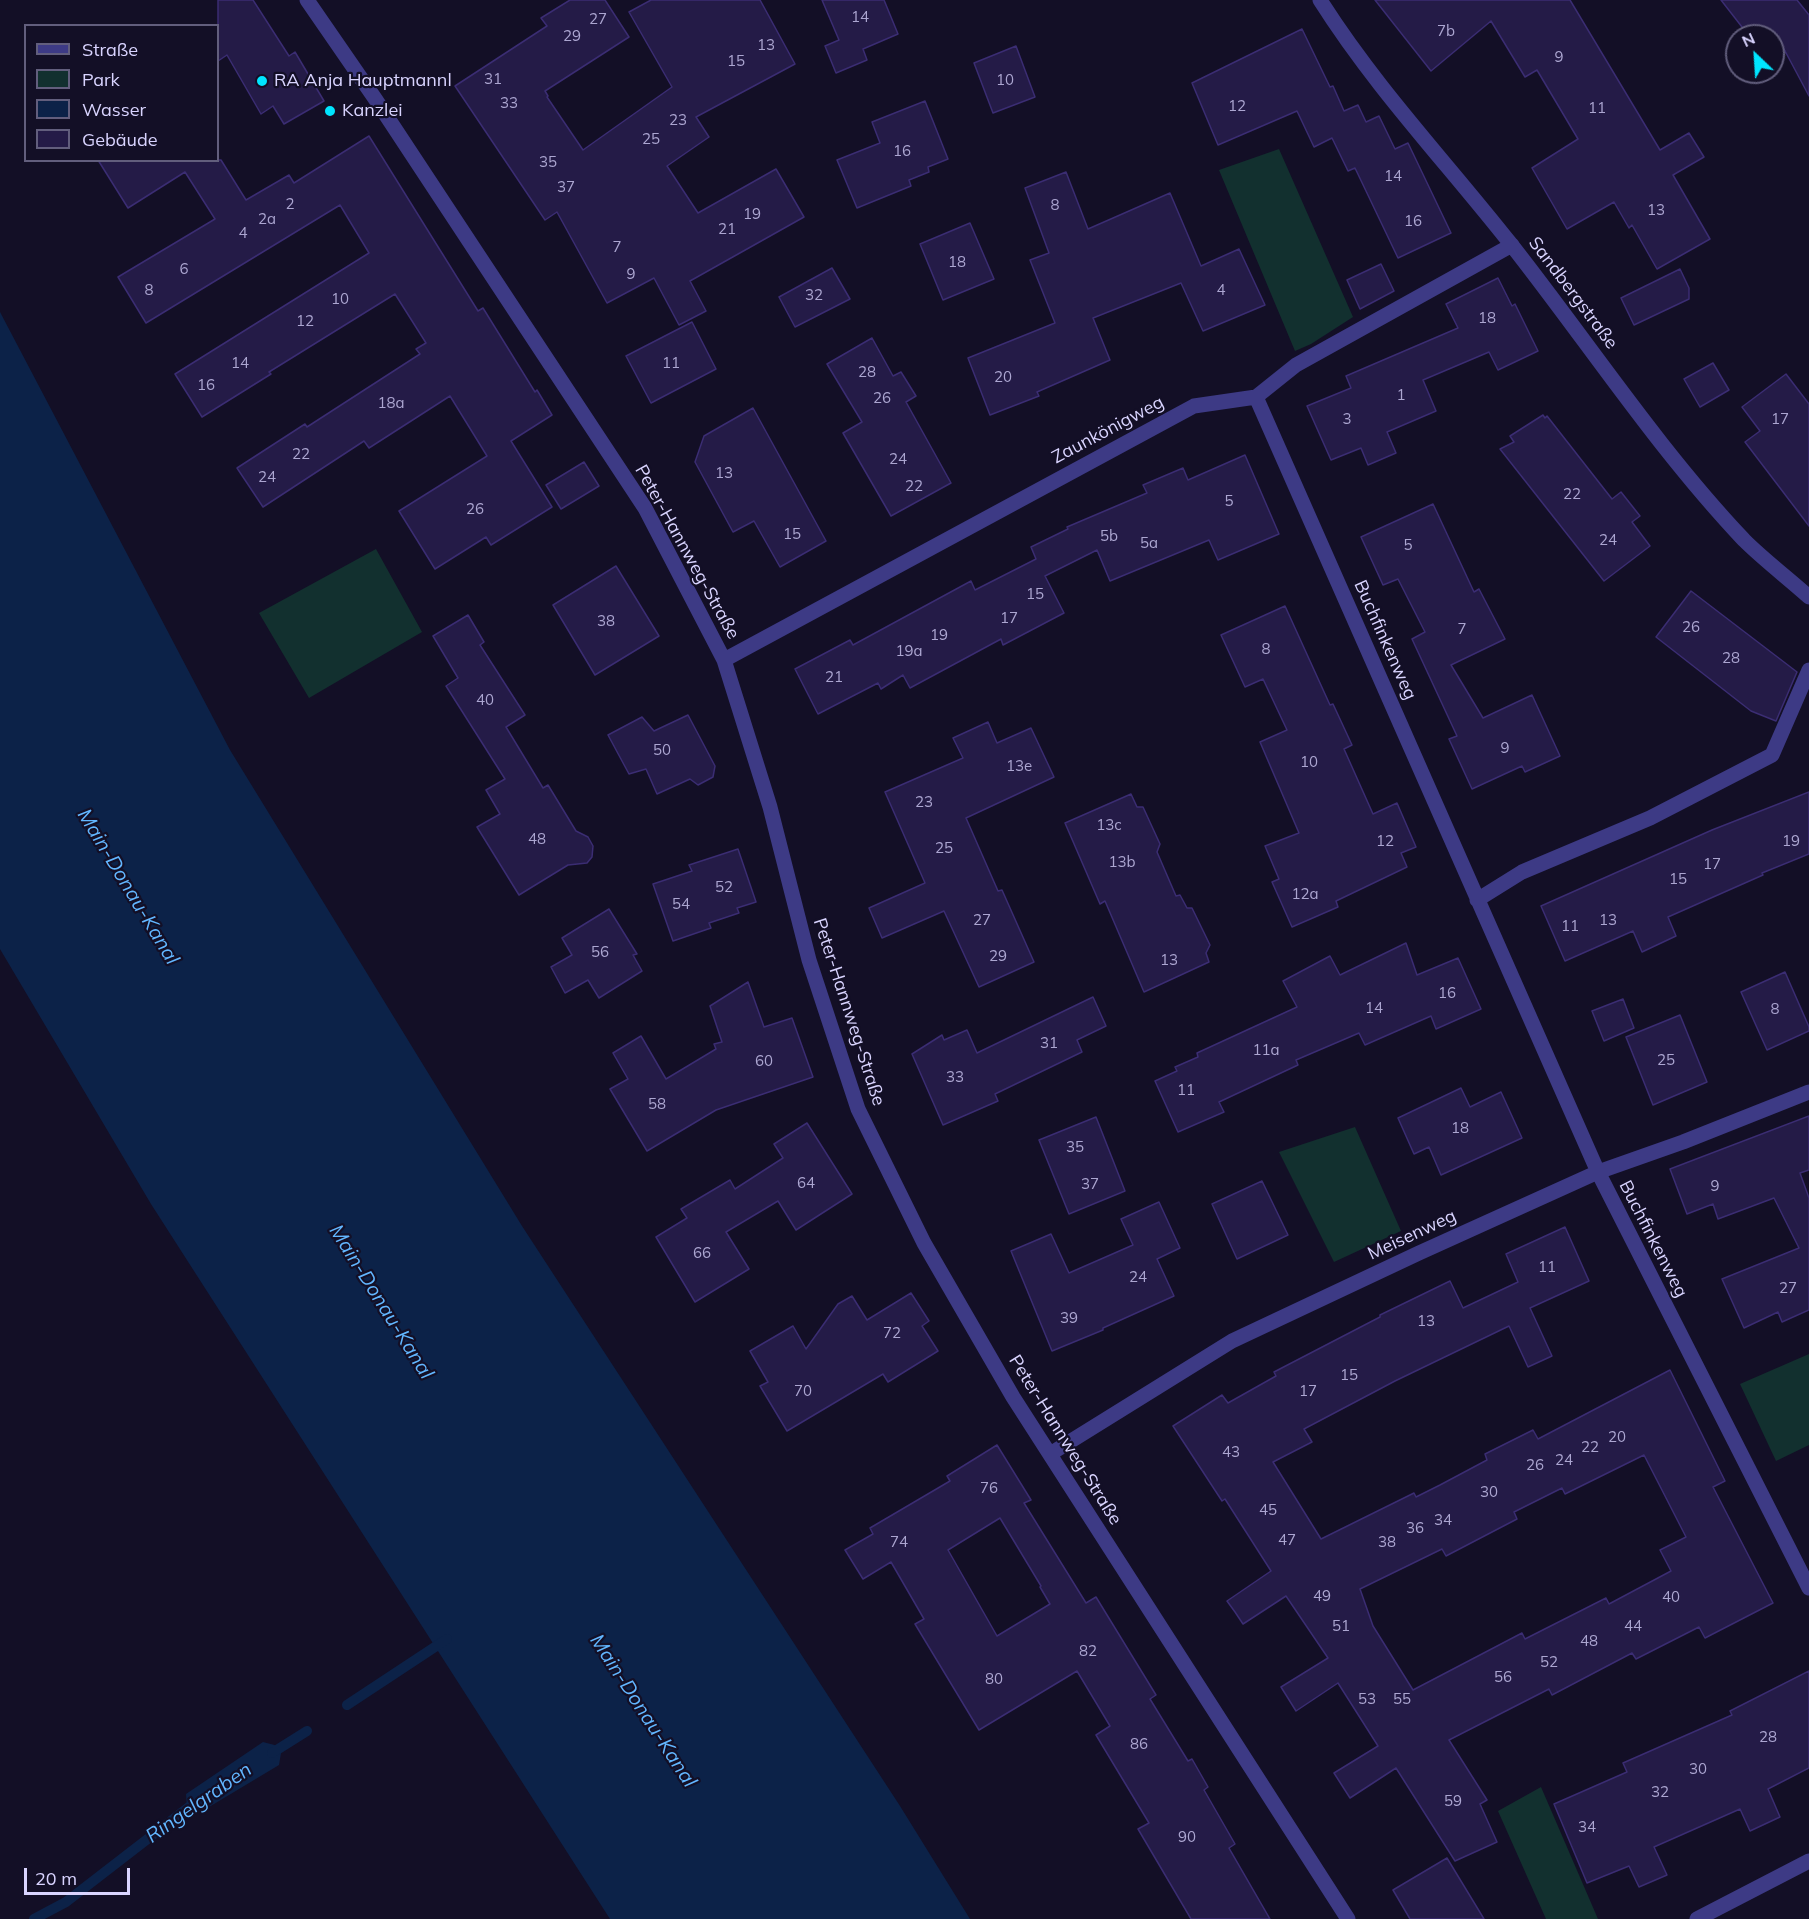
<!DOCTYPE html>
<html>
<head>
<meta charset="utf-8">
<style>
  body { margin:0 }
  #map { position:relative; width:1809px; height:1919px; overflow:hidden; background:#130f26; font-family:Mulish,sans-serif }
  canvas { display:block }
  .legend { position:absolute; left:24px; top:24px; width:195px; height:138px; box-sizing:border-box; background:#130f26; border:2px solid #625e7d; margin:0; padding:8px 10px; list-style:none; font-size:18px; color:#d9d4ff }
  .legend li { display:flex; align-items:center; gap:12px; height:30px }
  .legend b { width:30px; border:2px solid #625e7d }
  .north { position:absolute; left:1725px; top:24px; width:60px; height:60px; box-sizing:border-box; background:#130f26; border:2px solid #625e7d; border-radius:50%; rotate:335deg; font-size:16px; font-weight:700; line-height:24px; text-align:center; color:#d9d4ff }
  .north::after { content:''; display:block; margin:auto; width:21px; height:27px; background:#00e5ff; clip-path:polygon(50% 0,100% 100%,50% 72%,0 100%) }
  .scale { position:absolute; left:24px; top:1868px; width:106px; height:27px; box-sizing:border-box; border:3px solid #d9d4ff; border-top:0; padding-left:8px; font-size:18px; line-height:21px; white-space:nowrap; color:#d9d4ff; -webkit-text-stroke:4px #130f26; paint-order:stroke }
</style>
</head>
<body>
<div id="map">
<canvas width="1809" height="1919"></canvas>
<ul class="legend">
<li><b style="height:8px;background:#3d3a85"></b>Straße</li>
<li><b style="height:16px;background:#12302f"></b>Park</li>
<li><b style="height:16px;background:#0c2248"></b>Wasser</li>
<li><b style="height:16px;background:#241b47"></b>Gebäude</li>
</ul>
<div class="north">N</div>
<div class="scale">20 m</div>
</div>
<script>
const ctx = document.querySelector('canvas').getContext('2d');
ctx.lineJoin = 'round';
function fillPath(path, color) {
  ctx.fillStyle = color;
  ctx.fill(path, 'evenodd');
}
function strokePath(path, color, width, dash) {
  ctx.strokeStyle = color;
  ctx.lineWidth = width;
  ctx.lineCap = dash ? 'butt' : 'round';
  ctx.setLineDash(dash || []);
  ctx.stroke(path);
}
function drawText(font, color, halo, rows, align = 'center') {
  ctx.font = font + ' Mulish,sans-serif';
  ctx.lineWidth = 4.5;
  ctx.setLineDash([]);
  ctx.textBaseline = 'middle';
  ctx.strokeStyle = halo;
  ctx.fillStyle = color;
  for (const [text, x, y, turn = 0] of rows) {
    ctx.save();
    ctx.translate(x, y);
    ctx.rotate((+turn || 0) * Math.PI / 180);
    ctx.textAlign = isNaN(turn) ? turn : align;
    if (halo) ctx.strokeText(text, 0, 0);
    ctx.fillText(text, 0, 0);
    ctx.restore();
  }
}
fillPath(new Path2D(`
  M1279,149L1353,317L1311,344L1295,351L1219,170Z
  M376,549L422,632L309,698L259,613Z
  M1355,1127L1401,1231L1334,1262L1279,1152Z
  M1809,1354V1445L1776,1461L1740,1384Z
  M1541,1787L1598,1919H1546L1498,1811Z`), '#12302f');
fillPath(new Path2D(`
  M0,312L230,750L522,1226L900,1806L970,1919H610L151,1204L0,949Z
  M263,1742L282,1747L279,1765L199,1813L187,1807L186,1794Z`), '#0c2248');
strokePath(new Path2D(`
  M347,1705L447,1639
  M272,1753L307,1731
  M34,1919L66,1902L198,1800`), '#0c2248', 10);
const building = new Path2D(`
  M218,0H253L289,56L295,52L324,101L284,124L273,106L261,114L227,55L218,61Z
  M570,0H605L629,37L545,91L548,96L547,97L583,150L672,87L629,12L651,0H760L795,64L696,117L709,137L667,166L698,213L776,169L804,217L690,281L706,311L679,325L654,278L607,303L557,212L545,220L455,86L547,26L541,18Z
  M822,0H884L898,34L863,49L867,60L836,73L825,46L839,40Z
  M1375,0H1570L1660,150L1689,133L1704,157L1673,175L1710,239L1657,269L1632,225L1629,228L1614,202L1567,229L1532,168L1578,139L1537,70L1525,77L1491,21L1431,71Z
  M1721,0H1797L1809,15V96L1777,36H1749Z
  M1302,29L1330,87L1333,86L1344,111L1358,105L1366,122L1379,116L1395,149L1408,143L1451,233L1398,258L1355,168L1348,171L1332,138L1314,147L1297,111L1218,145L1192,83Z
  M1016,46L1035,97L993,113L974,63Z
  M925,101L948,159L928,167L929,172L909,180L911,186L857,208L837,160L880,143L872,122Z
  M369,136L478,311L483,308L535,392L537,390L552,415L511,441L552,507L491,545L486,537L435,569L399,511L487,456L450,396L369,448L364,441L263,507L237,468L305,424L307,427L420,354L416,349L426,343L395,294L269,372L271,374L202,417L175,374L369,253L340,205L146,323L118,277L215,219L185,172L128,208L98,160H221L246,200L289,175L294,183Z
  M1066,172L1088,229L1170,193L1201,266L1239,249L1265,305L1203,331L1181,283L1093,318L1110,360L1037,392L1039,396L990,415L968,358L1055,323L1030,260L1049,253L1025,188Z
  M970,223L994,279L943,300L920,244Z
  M1381,264L1394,291L1360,309L1347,280Z
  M832,268L850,299L795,327L779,297Z
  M1680,269L1689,288V299L1634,325L1621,298Z
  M1498,278L1512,306L1515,304L1538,351L1498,370L1489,352L1423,380L1436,411L1387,432L1396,453L1368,465L1361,448L1331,460L1307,406L1351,388L1346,376L1458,328L1446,304Z
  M692,322L716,369L651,403L626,356Z
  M872,338L893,376L901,372L916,396L906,402L951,483L891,516L843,433L862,422L827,364Z
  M1713,363L1729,390L1700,407L1684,379Z
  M1786,374L1809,404V526L1745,442L1760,431L1742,407Z
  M753,408L826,541L780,567L754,521L733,532L695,462L704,436Z
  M1543,415L1545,418L1547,416L1612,499L1621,492L1640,516L1632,522L1650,546L1604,581L1500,449L1514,442L1510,436Z
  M1245,455L1279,534L1218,560L1209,540L1110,581L1097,550L1045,576L1064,613L1003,645L1001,639L910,688L903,675L881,689L878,683L818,714L795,669L850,640L853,645L971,581L975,590L1036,559L1031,547L1068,529L1067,527L1147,493L1143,485L1183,468L1188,480Z
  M584,462L599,486L561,509L546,485Z
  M1433,504L1474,592L1479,589L1505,639L1451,665L1483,718L1532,695L1560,756L1525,772L1522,766L1472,789L1449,739L1457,736L1412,639L1425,632L1398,579L1383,585L1361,537Z
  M616,566L659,636L595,675L553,605Z
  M1691,591L1797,672L1776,721L1751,711L1656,637Z
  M1285,606L1330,705L1333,704L1352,745L1344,749L1373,814L1397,803L1416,847L1401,853L1407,867L1336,901L1338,907L1292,927L1272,882L1279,879L1265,846L1299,833L1260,742L1287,730L1263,679L1245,687L1221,635Z
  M468,615L484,642L480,645L525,715L506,727L543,788L548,785L576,831L588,837L593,846L592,857L587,863L568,865L519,895L477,827L500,814L486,790L505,779L446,686L458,678L433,636Z
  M688,715L715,766L713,777L698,785L690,779L657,794L646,769L629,774L608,735L642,717L654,731Z
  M988,722L997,743L1031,728L1054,777L966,818L998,891L1002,890L1034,962L979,987L944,911L882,938L869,908L925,883L885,792L963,758L953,738Z
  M1809,792V854L1762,873L1763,875L1668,917L1676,936L1642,952L1633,931L1565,961L1541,906L1712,830Z
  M1131,794L1137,807H1143L1160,844L1157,852L1176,896L1180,895L1187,908H1192L1210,945L1206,953L1209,962L1144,992L1105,901L1100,904L1065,823Z
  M738,849L756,902L737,908L739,913L709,923L711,928L673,941L653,884L692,871L689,865Z
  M609,909L637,954L633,955L642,971L599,998L588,980L565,993L551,967L572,955L562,938Z
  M1406,943L1417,975L1458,958L1481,1009L1436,1029L1431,1016L1365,1045L1359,1033L1296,1060L1298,1065L1219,1102L1224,1112L1178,1132L1155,1081L1177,1071L1175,1067L1198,1057L1197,1053L1297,1007L1283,981L1330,956L1340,975Z
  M1785,972L1809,1027V1031L1767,1050L1741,992Z
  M748,982L764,1027L792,1018L813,1077L716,1110L647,1151L610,1089L628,1079L613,1053L641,1036L666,1079L716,1049L714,1044L722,1042L710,1006Z
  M1093,997L1106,1026L1077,1040L1082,1052L995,1094L998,1101L943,1125L912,1054L942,1035L944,1040L967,1030L977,1053Z
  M1623,999L1634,1028L1604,1041L1592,1011Z
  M1680,1015L1707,1082L1653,1105L1626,1037Z
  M1461,1088L1470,1107L1501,1092L1522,1138L1441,1175L1429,1147L1414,1154L1398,1118Z
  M1809,1116V1170L1800,1173L1809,1198V1310L1782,1322L1778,1312L1744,1328L1722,1279L1799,1248L1774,1198L1718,1219L1713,1204L1687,1214L1670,1169Z
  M1096,1117L1125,1191L1069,1214L1039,1140Z
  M807,1123L852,1194L796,1230L778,1201L726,1232L749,1269L695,1302L656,1237L687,1218L681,1209L730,1180L735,1189L783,1158L774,1144Z
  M1262,1181L1288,1235L1237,1259L1212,1204Z
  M1159,1202L1180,1248L1157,1259L1174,1296L1103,1328V1330L1052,1351L1011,1251L1051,1234L1069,1273L1133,1245L1121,1219Z
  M1565,1227L1589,1281L1530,1308L1552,1356L1528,1367L1509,1326L1395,1381L1304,1429L1312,1442L1273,1462L1321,1539L1414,1493L1416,1497L1440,1485L1487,1460L1485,1454L1533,1430L1538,1439L1670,1370L1725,1481L1713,1487L1773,1603L1705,1638L1699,1627L1636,1659L1632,1653L1552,1695L1549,1689L1449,1740L1487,1800L1480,1804L1497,1842L1455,1861L1396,1768L1350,1798L1334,1773L1378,1746L1338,1683L1296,1711L1281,1687L1328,1658L1286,1596L1243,1624L1235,1612L1227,1601L1271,1571L1225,1499L1222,1501L1173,1426L1222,1395L1228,1403L1276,1376L1274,1372L1380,1317V1315L1450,1281L1463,1308L1518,1282L1506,1254ZM1644,1455L1686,1537L1660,1550L1671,1571L1609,1604L1606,1598L1525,1639L1522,1633L1413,1690L1373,1626L1360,1589L1442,1549L1446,1556L1517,1519L1514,1512L1562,1488L1565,1494Z
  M911,1293L929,1321L922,1326L938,1351L888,1382L883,1374L787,1431L760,1386L768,1382L750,1351L793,1326L806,1349L838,1304L852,1296L867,1320Z
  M997,1445L1031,1500L1024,1503L1086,1603L1096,1597L1156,1695L1150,1699L1188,1761L1192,1759L1208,1787L1204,1790L1235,1844L1229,1848L1270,1919H1191L1138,1829L1149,1823L1096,1735L1110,1726L1077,1671L979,1730L915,1624L924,1619L891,1562L863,1579L845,1550L873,1534L870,1528L950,1481L947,1476ZM1000,1518L1041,1586L1040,1587L1050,1604L997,1636L948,1550Z
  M1809,1671V1768L1768,1789L1780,1817L1750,1831L1740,1809L1654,1847L1667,1875L1639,1887L1629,1866L1587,1883L1554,1804L1627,1772L1623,1763L1732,1715L1730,1711Z
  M1447,1858L1484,1919H1410L1393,1890Z`);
fillPath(building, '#241b47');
strokePath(building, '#3b2d73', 1.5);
strokePath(new Path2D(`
  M307,0L376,100L645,508L724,660L770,807L809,960L858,1109L924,1243L1013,1397L1348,1919
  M1320,0C1375,87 1446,162 1510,243C1588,342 1657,448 1744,540C1764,560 1788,578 1809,597
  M1256,397L1598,1172L1809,1588
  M724,660L1194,406L1256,397L1296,365L1512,245
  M1477,900L1522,872L1650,818L1772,755L1809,670
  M1050,1454L1232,1341L1419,1253L1598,1172L1683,1142L1809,1092
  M1697,1919L1809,1861`), '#3d3a85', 15);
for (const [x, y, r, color] of [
  [262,81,6,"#00e5ff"],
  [330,111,6,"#00e5ff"]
]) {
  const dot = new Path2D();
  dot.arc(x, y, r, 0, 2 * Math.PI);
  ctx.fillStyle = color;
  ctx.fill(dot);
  strokePath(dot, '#130f26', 2);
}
drawText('15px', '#aca6d1', null, [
  ["14",860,17],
  ["27",598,19],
  ["7b",1446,31],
  ["29",572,36],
  ["13",766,45],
  ["9",1559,57],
  ["15",736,61],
  ["31",493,79],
  ["10",1005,80],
  ["33",509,103],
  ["12",1237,106],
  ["11",1597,108],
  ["23",678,120],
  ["25",651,139],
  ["16",902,151],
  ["35",548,162],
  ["14",1393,176],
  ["37",566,187],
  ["2",290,204],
  ["8",1055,205],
  ["13",1656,210],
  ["19",752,214],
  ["2a",267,219],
  ["16",1413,221],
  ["21",727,229],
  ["4",243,233],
  ["7",617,247],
  ["18",957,262],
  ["6",184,269],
  ["9",631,274],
  ["8",149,290],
  ["4",1221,290],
  ["32",814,295],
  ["10",340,299],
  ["18",1487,318],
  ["12",305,321],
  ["14",240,363],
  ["11",671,363],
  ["28",867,372],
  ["20",1003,377],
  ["16",206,385],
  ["1",1401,395],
  ["26",882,398],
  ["18a",391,403],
  ["3",1347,419],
  ["17",1780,419],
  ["22",301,454],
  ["24",898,459],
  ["13",724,473],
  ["24",267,477],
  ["22",914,486],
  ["22",1572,494],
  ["5",1229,501],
  ["26",475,509],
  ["15",792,534],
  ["5b",1109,536],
  ["24",1608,540],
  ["5a",1149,543],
  ["5",1408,545],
  ["15",1035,594],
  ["17",1009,618],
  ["38",606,621],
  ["26",1691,627],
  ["7",1462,629],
  ["19",939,635],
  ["8",1266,649],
  ["19a",909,651],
  ["28",1731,658],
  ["21",834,677],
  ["40",485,700],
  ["9",1505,748],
  ["50",662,750],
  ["10",1309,762],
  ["13e",1019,766],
  ["23",924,802],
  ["13c",1109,825],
  ["48",537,839],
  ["12",1385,841],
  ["19",1791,841],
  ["25",944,848],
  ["13b",1122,862],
  ["17",1712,864],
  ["15",1678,879],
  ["52",724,887],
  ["12a",1305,894],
  ["54",681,904],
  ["27",982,920],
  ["13",1608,920],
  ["11",1570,926],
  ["56",600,952],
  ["29",998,956],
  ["13",1169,960],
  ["16",1447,993],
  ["14",1374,1008],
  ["8",1775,1009],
  ["31",1049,1043],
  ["11a",1266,1050],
  ["25",1666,1060],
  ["60",764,1061],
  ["33",955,1077],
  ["11",1186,1090],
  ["58",657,1104],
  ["18",1460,1128],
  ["35",1075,1147],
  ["64",806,1183],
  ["37",1090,1184],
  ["9",1715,1186],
  ["66",702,1253],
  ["11",1547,1267],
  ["24",1138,1277],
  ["27",1788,1288],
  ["39",1069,1318],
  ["13",1426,1321],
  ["72",892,1333],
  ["15",1349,1375],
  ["70",803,1391],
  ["17",1308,1391],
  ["20",1617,1437],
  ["22",1590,1447],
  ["43",1231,1452],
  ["24",1564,1460],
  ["26",1535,1465],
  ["76",989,1488],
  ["30",1489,1492],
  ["45",1268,1510],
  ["34",1443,1520],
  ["36",1415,1528],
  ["47",1287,1540],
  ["74",899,1542],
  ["38",1387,1542],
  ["49",1322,1596],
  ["40",1671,1597],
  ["51",1341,1626],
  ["44",1633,1626],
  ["48",1589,1641],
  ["82",1088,1651],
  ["52",1549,1662],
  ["56",1503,1677],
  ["80",994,1679],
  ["53",1367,1699],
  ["55",1402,1699],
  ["28",1768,1737],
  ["86",1139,1744],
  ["30",1698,1769],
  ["32",1660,1792],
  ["59",1453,1801],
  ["34",1587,1827],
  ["90",1187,1837]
]);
drawText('18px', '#d9d4ff', '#130f26', [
  ["RA Anja Hauptmannl",274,81],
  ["Kanzlei",342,111]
], 'left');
drawText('18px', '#d9d4ff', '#130f26', [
  ["Sandbergstraße",1573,293,53],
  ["Zaunkönigweg",1108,430,-28],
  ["Peter-Hannweg-Straße",687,552,61],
  ["Buchfinkenweg",1385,640,66],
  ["Peter-Hannweg-Straße",849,1012,72],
  ["Meisenweg",1412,1235,-25],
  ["Buchfinkenweg",1653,1239,63],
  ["Peter-Hannweg-Straße",1065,1440,58]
]);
drawText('italic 20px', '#62b6ff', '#130f26', [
  ["Main-Donau-Kanal",128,887,59],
  ["Main-Donau-Kanal",381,1302,58],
  ["Main-Donau-Kanal",643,1711,57],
  ["Ringelgraben",199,1803,-35]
]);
</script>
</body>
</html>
